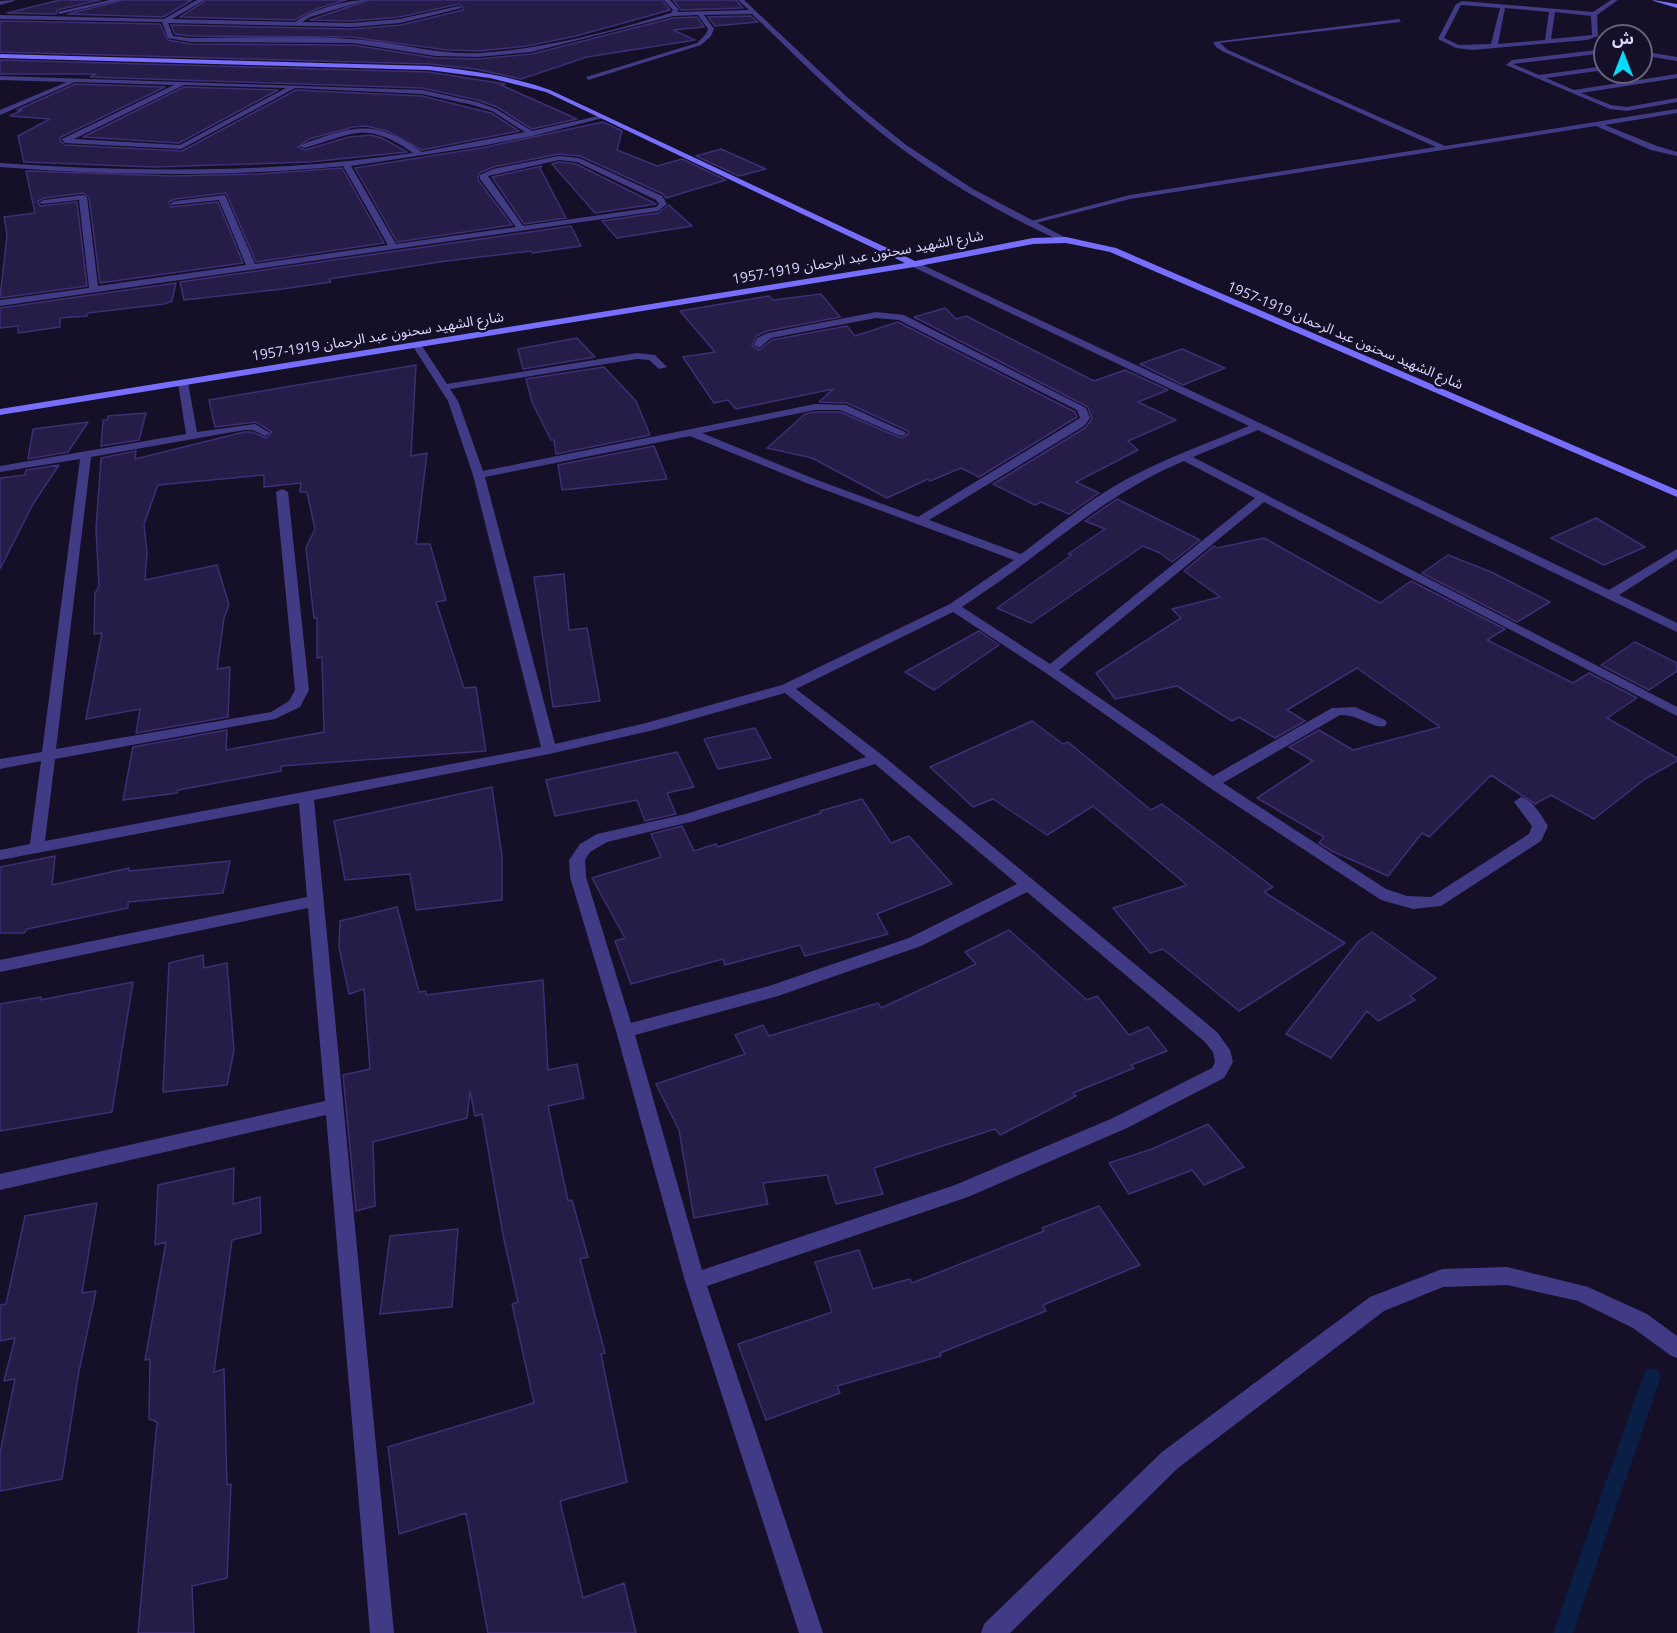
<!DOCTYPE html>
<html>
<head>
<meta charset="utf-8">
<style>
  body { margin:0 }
  #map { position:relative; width:1677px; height:1633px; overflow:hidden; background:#151027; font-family:"Open Sans","Noto Sans Arabic",sans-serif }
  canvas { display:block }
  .north { position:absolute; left:1593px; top:24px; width:60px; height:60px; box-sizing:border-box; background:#151027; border:2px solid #65607d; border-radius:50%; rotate:0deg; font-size:16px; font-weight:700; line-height:24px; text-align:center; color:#dcd7ff }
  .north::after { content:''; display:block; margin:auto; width:21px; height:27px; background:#04dcfd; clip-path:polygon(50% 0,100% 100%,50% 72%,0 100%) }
</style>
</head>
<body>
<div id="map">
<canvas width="1677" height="1633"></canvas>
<div class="north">ش</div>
</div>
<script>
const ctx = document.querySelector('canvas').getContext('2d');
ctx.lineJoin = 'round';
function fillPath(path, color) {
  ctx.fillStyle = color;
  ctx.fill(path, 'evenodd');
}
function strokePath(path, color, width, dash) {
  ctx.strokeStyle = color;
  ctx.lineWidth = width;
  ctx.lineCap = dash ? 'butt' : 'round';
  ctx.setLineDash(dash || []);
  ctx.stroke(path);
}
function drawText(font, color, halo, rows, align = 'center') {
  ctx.font = font + ' "Open Sans","Noto Sans Arabic",sans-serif';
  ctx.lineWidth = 5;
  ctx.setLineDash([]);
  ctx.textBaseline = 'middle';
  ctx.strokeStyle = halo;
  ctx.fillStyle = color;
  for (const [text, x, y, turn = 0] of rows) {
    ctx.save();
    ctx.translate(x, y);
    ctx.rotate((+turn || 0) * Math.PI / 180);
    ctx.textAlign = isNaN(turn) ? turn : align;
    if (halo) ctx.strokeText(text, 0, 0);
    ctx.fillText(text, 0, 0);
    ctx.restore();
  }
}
fillPath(new Path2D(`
  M1652,1368L1658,1370L1661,1376L1573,1633H1553L1643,1376L1646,1370Z`), '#0b1e46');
const building = new Path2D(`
  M60,0H100L57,10L56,14L7,13Z
  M123,0H192L163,17L68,14Z
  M206,0H346L319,8L294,20L180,17Z
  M369,0H662L670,10L576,36L527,46L479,51L447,50L351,37L191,36L175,34L171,25L352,29L401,25L463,10L464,8L459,4L400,17L352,21L310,20Z
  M673,0H736L743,8L681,10Z
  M751,16L758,22L715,26L708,17Z
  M697,17L704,27L673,30L695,40L587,57L521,79L475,69L429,64L0,52V21L160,24L168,40L191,44L353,45L436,58L477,59L532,54L673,18Z
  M0,60L429,72L505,84L501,85L577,119L532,129L497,107L477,100L422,88L90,77L96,74H0Z
  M75,84L165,87L61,137L60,140L65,145L182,151L296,90L422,96L491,113L519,131L422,150L387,131L366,126L353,127L309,139L298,147L305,150L349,137L371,135L382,138L407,152L310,162L155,167L24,162L18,136L50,119L10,116L22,110H17Z
  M184,87L278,90L179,143L83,137Z
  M603,122L622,131L617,150L657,166L682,159L726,180L666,198L663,194L580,156L559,154L493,167L479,173L478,180L512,225L397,242L355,168L481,148Z
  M721,149L766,169L739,176L696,156Z
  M559,162L576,164L656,204L595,213L552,164Z
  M542,166L540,168L566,218L524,224L492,177Z
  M342,168L384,243L256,262L226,193L175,199L169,202L171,207L218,202L243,263L100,283L89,197L83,193L44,198L38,201L40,206L77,202L87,286L0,298L7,235L4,217L35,213L26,171L172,176L258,174Z
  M669,205L692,226L617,238L602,221L658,213Z
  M571,226L581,246L532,253L531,251L446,261L329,279L331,282L282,289L184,300L180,282Z
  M176,283L172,301L164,304L88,313L87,316L60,318V327L18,333V326L0,328V308Z
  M821,294L840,317L767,331L756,336L752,346L759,350L772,340L847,326L855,336L898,322L1075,412L1077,417L979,477L961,468L930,481L928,479L887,498L812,458L767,448L805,414L815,412H840L901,438L909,434L908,431L847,403L819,402L833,389L736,409L728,400L714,403L683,357L715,352L680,311L769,296L773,300Z
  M945,308L956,319L966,316L1094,381L1125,370L1168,390L1138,402L1176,420L1128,441L1138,450L1076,482L1099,493L1069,514L1041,502L1035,505L993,484L1085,428L1092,419L1088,407L914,317Z
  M577,338L595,357L523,369L518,349Z
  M1182,349L1225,368L1183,385L1140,364Z
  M416,365L411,456L427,453L416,544H430L446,600L436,602L464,688L476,687L486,751L281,766V771L178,790L177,793L123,800L133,747L227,730L226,750L324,732L322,657L317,658V618H314L306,548L315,529L307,492H300L301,483L264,487V475L158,485L144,524L147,553L145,580L217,565L229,605L224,618L217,669L230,667L228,717L136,733L140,709L86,719L102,633L94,634L95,593L99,586L96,529L101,458L136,451L135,459L244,432H252L266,438L272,432L256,422L215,427L209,400Z
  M604,367L636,401L650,435L556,454L554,440H551L532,402L526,379Z
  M146,413L139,440L101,446L103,420H107L108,416Z
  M88,422L68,452L28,459L33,429Z
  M654,446L667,479L562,490L558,465Z
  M59,465L33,504L0,569V478L25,475L26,470Z
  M1117,499L1200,540L1172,562L1160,553L1143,546L1031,623L997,608L1072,555L1068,554L1105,529L1085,521Z
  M1596,518L1645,547L1604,565L1551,538Z
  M1264,538L1380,603L1411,581L1505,629L1487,640L1573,683L1589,673L1637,698L1607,718L1677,758V761L1645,779L1594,819L1551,795L1535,804L1491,775L1429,837L1422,833L1388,876L1332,851L1319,843L1324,837L1257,798L1313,761L1289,747L1319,730L1353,750L1440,727L1357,668L1287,710L1305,721L1275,738L1239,717L1232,721L1177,686L1115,699L1096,673L1181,618L1172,609L1220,597L1184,571L1214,546L1217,548Z
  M1448,555L1491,572L1550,602L1517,622L1422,573Z
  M564,574L569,630L587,628L600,701L553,707L534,577Z
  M979,631L999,645L934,690L905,672Z
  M1635,642L1677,663V671L1649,690L1601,665Z
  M1032,721L1063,744L1068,742L1151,810L1162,804L1273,887L1264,892L1345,943L1239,1011L1163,949L1150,953L1113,908L1187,885L1093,806L1047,835L993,799L973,807L930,767Z
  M755,728L771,758L718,769L704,739Z
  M677,752L694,787L667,793L676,814L645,821L637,800L555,816L546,780Z
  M492,787L502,856V900L416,910L410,874L345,880L334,821Z
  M862,799L891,843L909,836L952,884L877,914L888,934L805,956L800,945L725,965L723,959L631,984L615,941L625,938L592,878L661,857L651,834L682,826L694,851L716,844L718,847L821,813L820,811Z
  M55,856L52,885L129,868V871L230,861L223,893L128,902V908L27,929L24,933H0V867Z
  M397,907L419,992L426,991V995L543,980L548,1070L577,1064L584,1098L548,1106L568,1201L572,1200L588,1257L580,1259L605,1353L601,1354L627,1482L560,1501L583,1598L624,1583L636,1633H488L466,1513L399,1534L388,1447L534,1403L512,1304L518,1302L503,1235L482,1114L475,1116L470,1091L467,1118L373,1142L375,1206L356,1211L343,1075L370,1069L364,989L349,994L339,947L340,921Z
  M1009,930L1087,1000L1097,996L1129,1035L1148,1027L1167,1051L1131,1065L1134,1068L1073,1093L1076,1096L1000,1135L995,1129L874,1168L883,1194L836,1204L827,1175L763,1183L768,1204L694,1218L679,1130L656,1084L745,1054L735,1035L763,1025L769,1036L878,1003L881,1008L976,964L965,952Z
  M1372,932L1436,978L1410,996L1415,1000L1378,1021L1367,1011L1331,1058L1286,1034L1358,942Z
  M203,955L204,968L227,963L234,1050L227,1085L163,1092L169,963Z
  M133,982L112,1112L0,1131V1004L41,997L40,1000Z
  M1208,1124L1244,1167L1204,1185L1192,1170L1129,1194L1109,1163L1152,1149Z
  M234,1168L233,1204L260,1197L261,1233L232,1240L214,1372L224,1369L227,1485L231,1484L227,1578L192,1586L194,1633H138L157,1422L149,1419L150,1359L145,1360L166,1242L155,1245L158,1185Z
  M97,1203L82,1293L96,1291L79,1371L62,1479L0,1491V1453L15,1379L4,1381L15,1338L0,1341V1305L6,1304L25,1216Z
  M1099,1206L1140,1265L1043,1305L1046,1311L940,1353L941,1356L837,1386L840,1393L766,1420L738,1344L832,1312L815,1262L859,1250L873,1289L910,1279L912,1283L1044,1231L1042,1228Z
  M458,1229L452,1307L380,1314L390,1236Z`);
fillPath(building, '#261c48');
strokePath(building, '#3e2e74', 1.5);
fillPath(new Path2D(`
  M1611,0H1618L1597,15L1598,36L1587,40L1472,50L1456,48L1438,39L1456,4L1462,1L1593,12ZM1461,5L1500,8L1491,44L1459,45L1444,38ZM1505,8L1549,12L1545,40L1498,44ZM1555,12L1591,16L1592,35L1551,39Z
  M1399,19L1401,22L1220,43L1228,50L1445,146L1677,109V113L1605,125L1657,146L1677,152V156L1651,150L1596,126L1130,199L1028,225L1024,223L1130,195L1436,147L1224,52L1216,47L1213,42Z
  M1605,49V53L1513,64L1539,75L1605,66V70L1546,78L1574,90L1677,74V78L1581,93L1611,105L1627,107L1677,98V102L1627,111L1610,109L1506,65L1512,60Z
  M1641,51L1677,57V61L1641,55Z`), '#413b86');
fillPath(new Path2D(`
  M15,0L14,1L0,5V1Z
  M110,0H121L60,14L57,12Z
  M197,0H204L172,19L295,22C313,10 344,0 367,0L310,17L302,22L352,23L400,19L459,6L462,8L400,23L352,27L168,23L173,36L191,38C244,38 298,36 351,39C394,41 435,55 479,53C544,49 609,32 671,13L673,10L664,0H670L679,10L677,12L749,10L738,0H744L848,98L906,145L973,189L1070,240L1063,242C998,212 936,177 880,132C834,95 794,54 752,14L704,15L714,29L711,36L701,45L588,80L586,77L697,43L706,34L708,29L698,15L673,16L531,52L477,57L436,56L353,43L191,42L168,38L162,22L0,19V15L164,19Z
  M0,76L422,90L477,102L496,109L532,131L603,115L607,117L532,136L481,146L351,166L396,244L516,227L480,179V175L493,169L559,156L579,158L662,196L667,204L658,211L0,306V300L89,288L79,200L41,204L40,202L44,200L83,195L87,197L98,286L246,265L219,200L172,205L171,203L175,201L225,195L255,264L388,245L343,166C229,177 115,176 0,167V163C138,173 276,173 413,153C366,120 354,134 304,148L300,146C308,141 318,139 326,136C368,122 386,128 422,152L525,132L492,111L473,105L422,94L295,88L181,149L65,143L62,139L174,85L75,82L0,115V110L67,82L0,80ZM184,85L286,88L180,145L74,139ZM559,160L577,162L656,200L659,204L656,207L523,226L488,176Z
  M914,261L1262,424L1609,590L1677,549V558L1619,595L1677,623V632L1258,430L1193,457L1677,707V716L1264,502L1059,670L1213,776L1332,708L1355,707L1385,720L1387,723L1385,726C1373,729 1358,714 1340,715L1223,783L1386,889L1407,896L1431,897L1529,834L1532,826L1514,802L1521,797C1534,801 1541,815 1548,826L1541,841L1441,906L1413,909L1381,900L1207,786L1046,673L953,612L796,689L882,755L1217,1032L1230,1050L1233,1062L1224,1078L1127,1128L968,1197L707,1286L823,1633H799L685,1281L616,1031L570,877L569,860L572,856L580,844L597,834L686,814L866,757L785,693L654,730L549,754L314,800L394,1633H370L326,1115L0,1190V1174L325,1101L308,908L0,972V960L307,897L299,803L0,860V850L30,844L41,761L0,769V759L42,752L80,459L0,472V466L186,434L178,383L183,380L188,383L197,432L255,424L270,433L265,436L253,430H244L91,457L56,749L271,712L289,701L295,690L276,492L282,489L288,492L309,690L300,707L275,719L55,759L45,841L541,747L473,475L448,401L412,345L414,343H420L447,384L637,353L655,355L667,367L659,369L649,360L637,359L450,389L458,401L483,471L815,404L846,405L907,433L902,436L898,435L840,410H815L702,433L817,480L918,517L1080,418L1077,410L899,320L876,318L771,338L759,348L754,345L757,338L768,333L876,312L904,315L1086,408L1090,418L1084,426L929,520L1021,554C1055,529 1089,499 1127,479C1166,458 1208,443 1249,426L911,266L910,264ZM690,436L809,484L1014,560L950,604L782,685L646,723L555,744L485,477ZM1184,461L1255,498L1050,664L962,607C985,591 1008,576 1030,559C1079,522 1126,485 1184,461ZM875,764L1017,884L909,938L769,986L631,1023L586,877L585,860L590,852L607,842L694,821ZM1027,892L1205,1042L1213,1052L1215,1062L1212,1068L1113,1118L955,1185L702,1270L635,1035L778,996L921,946Z
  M1507,1267L1588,1287L1647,1314L1677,1336V1358L1670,1355L1633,1328L1578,1301L1507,1285L1443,1287L1384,1311L1178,1468L1010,1633H981L984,1624L1162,1452L1370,1297L1442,1269Z`), '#413b86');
fillPath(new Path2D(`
  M1653,0L1677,4V8L1654,1Z
  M0,54L429,66C470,70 511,76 550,90L915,261L1033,238L1066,237L1116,248L1677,490V497L1110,252L1066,243L1033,244L914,267L0,415V409L905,263L546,92L490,78L429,70L0,58Z`), '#776efe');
drawText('14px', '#dcd7ff', '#151027', [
  ["شارع الشهيد سحنون عبد الرحمان 1919-1957",858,258,-10],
  ["شارع الشهيد سحنون عبد الرحمان 1919-1957",1345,336,23],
  ["شارع الشهيد سحنون عبد الرحمان 1919-1957",378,337,-9]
]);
</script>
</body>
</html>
